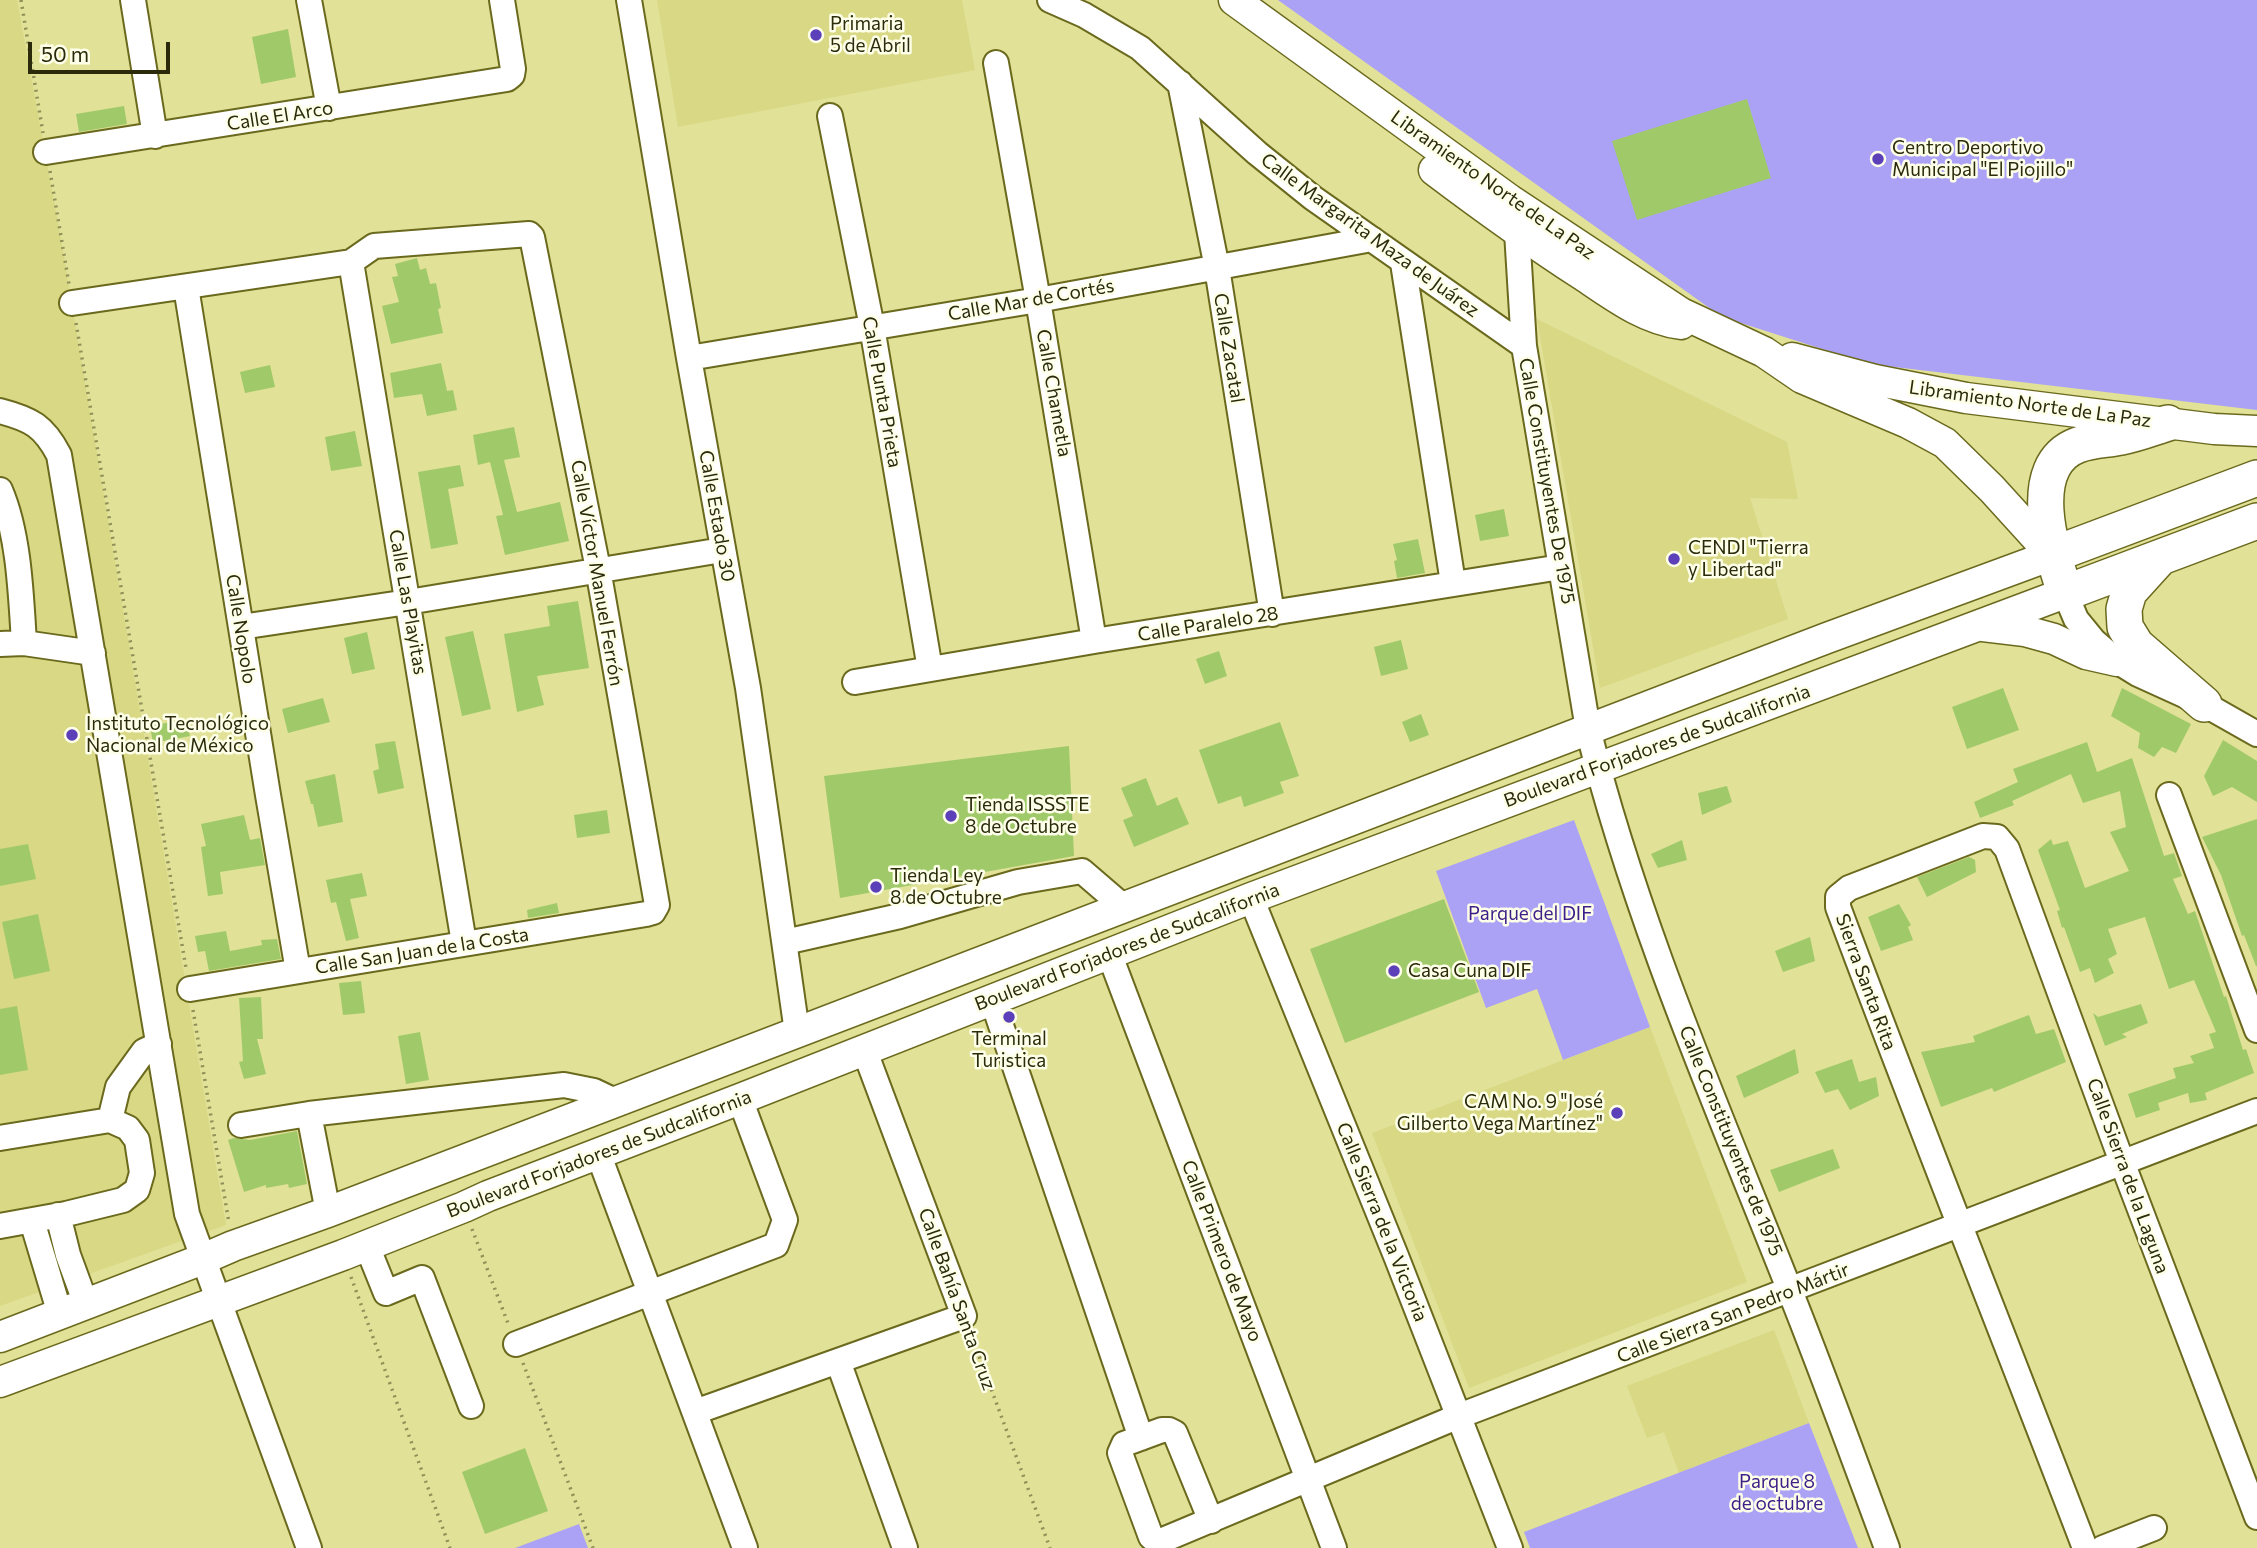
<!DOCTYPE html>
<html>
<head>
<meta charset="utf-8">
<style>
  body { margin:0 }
  #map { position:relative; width:2257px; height:1548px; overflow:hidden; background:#e1e197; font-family:Commissioner,sans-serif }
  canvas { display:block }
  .scale { position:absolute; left:28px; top:42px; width:142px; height:32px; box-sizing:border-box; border:4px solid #2b2b0c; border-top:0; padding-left:9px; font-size:21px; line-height:24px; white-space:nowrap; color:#2b2b0c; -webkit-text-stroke:5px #feffe9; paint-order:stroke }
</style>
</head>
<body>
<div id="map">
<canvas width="2257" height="1548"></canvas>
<div class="scale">50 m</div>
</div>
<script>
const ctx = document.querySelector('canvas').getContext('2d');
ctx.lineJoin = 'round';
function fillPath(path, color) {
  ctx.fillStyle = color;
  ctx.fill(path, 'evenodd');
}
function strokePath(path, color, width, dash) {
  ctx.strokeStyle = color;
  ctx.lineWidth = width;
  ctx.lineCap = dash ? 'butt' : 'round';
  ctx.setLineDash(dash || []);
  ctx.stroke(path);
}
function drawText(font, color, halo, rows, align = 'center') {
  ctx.font = font + ' Commissioner,sans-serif';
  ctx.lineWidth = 5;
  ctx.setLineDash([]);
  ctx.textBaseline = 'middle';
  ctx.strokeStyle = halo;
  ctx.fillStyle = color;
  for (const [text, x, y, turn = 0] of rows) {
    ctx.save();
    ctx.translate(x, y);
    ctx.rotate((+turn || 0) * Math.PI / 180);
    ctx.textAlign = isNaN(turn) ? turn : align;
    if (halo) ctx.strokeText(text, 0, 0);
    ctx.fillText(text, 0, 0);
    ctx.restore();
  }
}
fillPath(new Path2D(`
  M0,0H17L62,245L226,1225L0,1306Z
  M657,0H962L975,70L678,127Z
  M1537,319L1787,442L1798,499L1750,498L1788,619L1600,688Z
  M1650,1027L1747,1282L1469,1388L1372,1133Z
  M1774,1330L1809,1423L1679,1473L1664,1432L1647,1438L1627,1386Z`), '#d9d885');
fillPath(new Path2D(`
  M1278,0H2257V410L1869,364L1722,317Z
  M1574,820L1650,1027L1563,1060L1537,989L1486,1008L1436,871Z
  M1809,1423L1858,1548H1530L1524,1532Z
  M579,1524L588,1548H515Z`), '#aba2f6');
fillPath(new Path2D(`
  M288,29L296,77L261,84L252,37Z
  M1747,99L1771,178L1637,220L1612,141Z
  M124,106L127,124L79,132L76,114Z
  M417,258L420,270L426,268L430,284L436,283L441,308L438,309L443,333L391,344L382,306L399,302L392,277L398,276L395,264Z
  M441,363L447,391L453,390L457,410L427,416L422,394L394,398L390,373Z
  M270,365L275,387L245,393L240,372Z
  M514,427L520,457L504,460L517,512L560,502L569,541L505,555L496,516L503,515L490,462L478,465L473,435Z
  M355,431L362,466L331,471L325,437Z
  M460,465L464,486L448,489L458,544L431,549L418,472Z
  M1504,509L1509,536L1480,541L1475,515Z
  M1418,539L1425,573L1397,578L1394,561L1397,560L1393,544Z
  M578,601L589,668L537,676L544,705L517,712L504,634L550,626L547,606Z
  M473,631L491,709L462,716L445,637Z
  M367,632L375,669L352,674L344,638Z
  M1401,640L1408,669L1381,676L1374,647Z
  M1219,651L1227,676L1205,684L1196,659Z
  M2003,688L2019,730L1967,749L1952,707Z
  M2122,688L2191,724L2176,753L2162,747L2154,757L2138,748L2140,733L2111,716Z
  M323,698L330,722L288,733L282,709Z
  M1421,714L1429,735L1410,742L1402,722Z
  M186,719L190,736L153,743L150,726Z
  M1280,722L1299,776L1280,782L1284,793L1244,807L1241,796L1218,804L1199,750Z
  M2223,740L2257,761V802L2232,787L2213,796L2204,776Z
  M395,741L404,788L378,794L373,771L379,769L375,744Z
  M2087,742L2097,772L2132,758L2164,856L2174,853L2182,876L2173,879L2188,914L2195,911L2224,997L2226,996L2243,1050L2246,1049L2254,1073L2205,1093L2207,1100L2190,1103L2188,1093L2158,1103L2160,1110L2136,1118L2128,1094L2176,1078L2173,1068L2194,1063L2190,1056L2214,1048L2209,1034L2216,1032L2194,980L2169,989L2145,917L2108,929L2117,954L2108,959L2114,973L2095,983L2090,968L2080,972L2064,927L2062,928L2057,911L2060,910L2038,850L2051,839L2053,845L2068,841L2085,888L2129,871L2110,832L2126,827L2120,791L2083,803L2071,774L2012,801L2014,805L1980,818L1974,802L2018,782L2013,769Z
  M1069,746L1074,856L840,898L824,776Z
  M335,774L343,822L318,827L313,804H311L305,781Z
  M1146,778L1157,806L1177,797L1189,824L1134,847L1123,820L1133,816L1121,788Z
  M1727,786L1732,802L1702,815L1698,793Z
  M607,810L610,833L577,838L574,815Z
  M244,815L250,840L260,838L265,865L220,872L223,894L208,896L201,847L206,846L201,824Z
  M2257,819V966H2256L2244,935L2242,936L2221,875L2202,837Z
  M1682,840L1687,860L1658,868L1651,854Z
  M28,844L36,879L0,886V849Z
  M1969,857L1975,860L1976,872L1927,897L1917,877Z
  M362,873L367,896L350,899L359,938L346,941L336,902L331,903L326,880Z
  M1444,899L1479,992L1345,1043L1310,949Z
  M557,903L559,913L528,918L527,910Z
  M1899,904L1911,925L1908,927L1913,940L1881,951L1868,917Z
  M38,914L50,971L14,979L2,922Z
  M226,931L230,951L262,945L261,940L277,939L281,959L209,971L205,951L198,952L195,936Z
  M1810,937L1815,961L1783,972L1775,951Z
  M361,981L365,1013L343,1015L339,983Z
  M261,997L263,1039H257L266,1074L244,1079L239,1062L243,1061L239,998Z
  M2141,1004L2148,1023L2122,1034L2127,1037L2105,1046L2093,1013L2098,1017Z
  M17,1006L28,1070L0,1075V1009Z
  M2029,1015L2036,1034L2054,1029L2066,1062L1994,1092L1992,1088L1941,1107L1921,1052L1975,1042L1973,1036Z
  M420,1032L429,1080L406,1084L398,1036Z
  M1795,1049L1799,1073L1744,1098L1736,1076Z
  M1852,1059L1859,1082L1876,1077L1879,1096L1850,1110L1838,1089L1825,1093L1815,1072Z
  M297,1131L307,1184L289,1188L288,1184L266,1188V1185L244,1192L228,1140L234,1138L250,1140Z
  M1833,1149L1840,1168L1779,1192L1770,1170Z
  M525,1448L548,1511L485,1534L462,1472Z`), '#a0ca6a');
const minor = new Path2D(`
  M133,0L155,136
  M309,0L329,108
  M629,0L689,358L748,688L797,1032
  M1050,0L1084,15L1140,48L1257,153L1313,198L1524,346
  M996,63L1038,300L1094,641
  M1180,83L1217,268L1272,614
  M830,116L872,327L930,669
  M46,152L507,79L512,75L513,69L502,0
  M1517,232L1524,346L1588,729C1636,922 1717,1106 1790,1291C1824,1376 1855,1462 1887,1548
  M351,262L464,943
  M1403,263L1453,583
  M186,287L268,795L298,971
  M72,303L351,262L374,246L529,234L532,237L598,569L657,905L653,912L646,914L190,989
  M689,358L1038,300L1372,239
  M0,411C31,419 44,426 59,455L187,1214L309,1548
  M0,490C19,534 21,595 24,643
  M2065,593L2076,619L2094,641L2117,661L2138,674L2204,704L2257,734
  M241,627L408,602L722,550
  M0,644L24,643L93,653
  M855,682L1094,641L1561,567
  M2169,795L2257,1030
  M1251,898L1396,1256L1510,1548
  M785,942L900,916L1018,882L1082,871L1125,908
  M1109,953L1334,1548
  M992,999L1141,1438
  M309,1114L328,1212
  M110,1120L118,1087L144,1051L159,1044
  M241,1125L309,1114L564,1085L594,1091L617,1102
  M0,1138L110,1120L128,1128L137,1140L142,1173L137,1190L123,1200L66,1214L0,1226
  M598,1153L745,1548
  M58,1215L68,1255L86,1304
  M32,1221L60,1314
  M367,1246L386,1293L422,1278L471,1406
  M516,1344L776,1245L785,1220L740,1099
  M838,1361L905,1548
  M695,1412L964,1316L864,1049
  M1211,1521L1175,1433L1169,1430H1162L1124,1444L1120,1453L1151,1537L1155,1540H1163L1459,1416L2257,1111
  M2085,1548C2003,1334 1918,1122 1838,907V897L1849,888L1983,836L1997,837L2007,849L2122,1162L2257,1517
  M2103,1548L2154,1528`);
const major = new Path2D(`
  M1434,170C1483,207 1533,243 1584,276C1614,296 1644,319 1681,324
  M1792,358L1875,380L1966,398L2214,429L2257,431
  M1983,626L2025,631L2054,639L2086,654L2117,661
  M0,1337L203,1259L233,1246L328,1212L1827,638L2052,555L1992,489L1945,443L1908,423L1802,378L1764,352L1681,313L1510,200L1234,0
  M0,1382L343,1255L464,1207L488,1196L740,1099L1251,898L2065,593`);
const highway = new Path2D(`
  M2168,423C2152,428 2137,434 2121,437C2106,440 2092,440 2078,445C2023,465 2052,553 2065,593L2257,521
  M2052,555L2257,478
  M2158,560L2129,592L2124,609L2125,627L2136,645L2204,704`);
strokePath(minor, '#6a691d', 28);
strokePath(major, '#6a691d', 33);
strokePath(highway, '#6a691d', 38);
strokePath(new Path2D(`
  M21,0L43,133
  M50,171L69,284
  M76,323L186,968
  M193,1010L229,1223
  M472,1229L509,1326
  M351,1277L450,1548
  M972,1337L1050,1548
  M523,1363L593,1548`), '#909059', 3.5, [2, 5]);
strokePath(minor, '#fff', 24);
strokePath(major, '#fff', 30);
strokePath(highway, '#fff', 35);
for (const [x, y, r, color] of [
  [816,35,7,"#5c40b9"],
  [1878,159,7,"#5c40b9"],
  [1674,559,7,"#5c40b9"],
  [72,735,7,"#5c40b9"],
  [951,816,7,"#5c40b9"],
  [876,887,7,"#5c40b9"],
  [1394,971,7,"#5c40b9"],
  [1009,1017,7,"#5c40b9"],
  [1617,1113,7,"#5c40b9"]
]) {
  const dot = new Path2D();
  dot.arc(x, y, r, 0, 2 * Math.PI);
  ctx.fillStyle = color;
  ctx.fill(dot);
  strokePath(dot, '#feffe9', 2.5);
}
drawText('19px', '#2b2b0c', '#feffe9', [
  ["Primaria",830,24],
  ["5 de Abril",830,46],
  ["Centro Deportivo",1892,148],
  ["Municipal \"El Piojillo\"",1892,170],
  ["CENDI \"Tierra",1688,548],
  ["y Libertad\"",1688,570],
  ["Instituto Tecnológico",86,724],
  ["Nacional de México",86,746],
  ["Tienda ISSSTE",965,805],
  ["8 de Octubre",965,827],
  ["Tienda Ley",890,876],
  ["8 de Octubre",890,898],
  ["Casa Cuna DIF",1408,971],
  ["Terminal",1009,1039,"center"],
  ["Turistica",1009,1061,"center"],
  ["CAM No. 9 \"José",1603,1102,"right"],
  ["Gilberto Vega Martínez\"",1603,1124,"right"]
], 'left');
drawText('19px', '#2b2b0c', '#feffe9', [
  ["Calle El Arco",280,116,-9],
  ["Libramiento Norte de La Paz",1493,185,35],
  ["Calle Margarita Maza de Juárez",1370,235,36],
  ["Calle Mar de Cortés",1031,300,-10],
  ["Calle Zacatal",1229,348,81],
  ["Calle Punta Prieta",882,392,80],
  ["Calle Chametla",1054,393,80],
  ["Libramiento Norte de La Paz",2030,404,8],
  ["Calle Constituyentes De 1975",1547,481,80],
  ["Calle Estado 30",717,516,80],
  ["Calle Víctor Manuel Ferrón",597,573,80],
  ["Calle Las Playitas",408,602,80],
  ["Calle Paralelo 28",1208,624,-9],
  ["Calle Nopolo",241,629,81],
  ["Boulevard Forjadores de Sudcalifornia",1657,746,-20],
  ["Boulevard Forjadores de Sudcalifornia",1127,947,-21],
  ["Calle San Juan de la Costa",422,951,-9],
  ["Sierra Santa Rita",1866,982,70],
  ["Calle Constituyentes de 1975",1731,1141,68],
  ["Boulevard Forjadores de Sudcalifornia",599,1154,-21],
  ["Calle Sierra de la Laguna",2128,1176,70],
  ["Calle Sierra de la Victoria",1382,1222,68],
  ["Calle Primero de Mayo",1222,1251,69],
  ["Calle Bahía Santa Cruz",957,1299,70],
  ["Calle Sierra San Pedro Mártir",1733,1313,-21]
]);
drawText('19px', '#3d1f89', '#feffe9', [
  ["Parque del DIF",1530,914],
  ["Parque 8",1777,1482],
  ["de octubre",1777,1504]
]);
</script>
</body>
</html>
